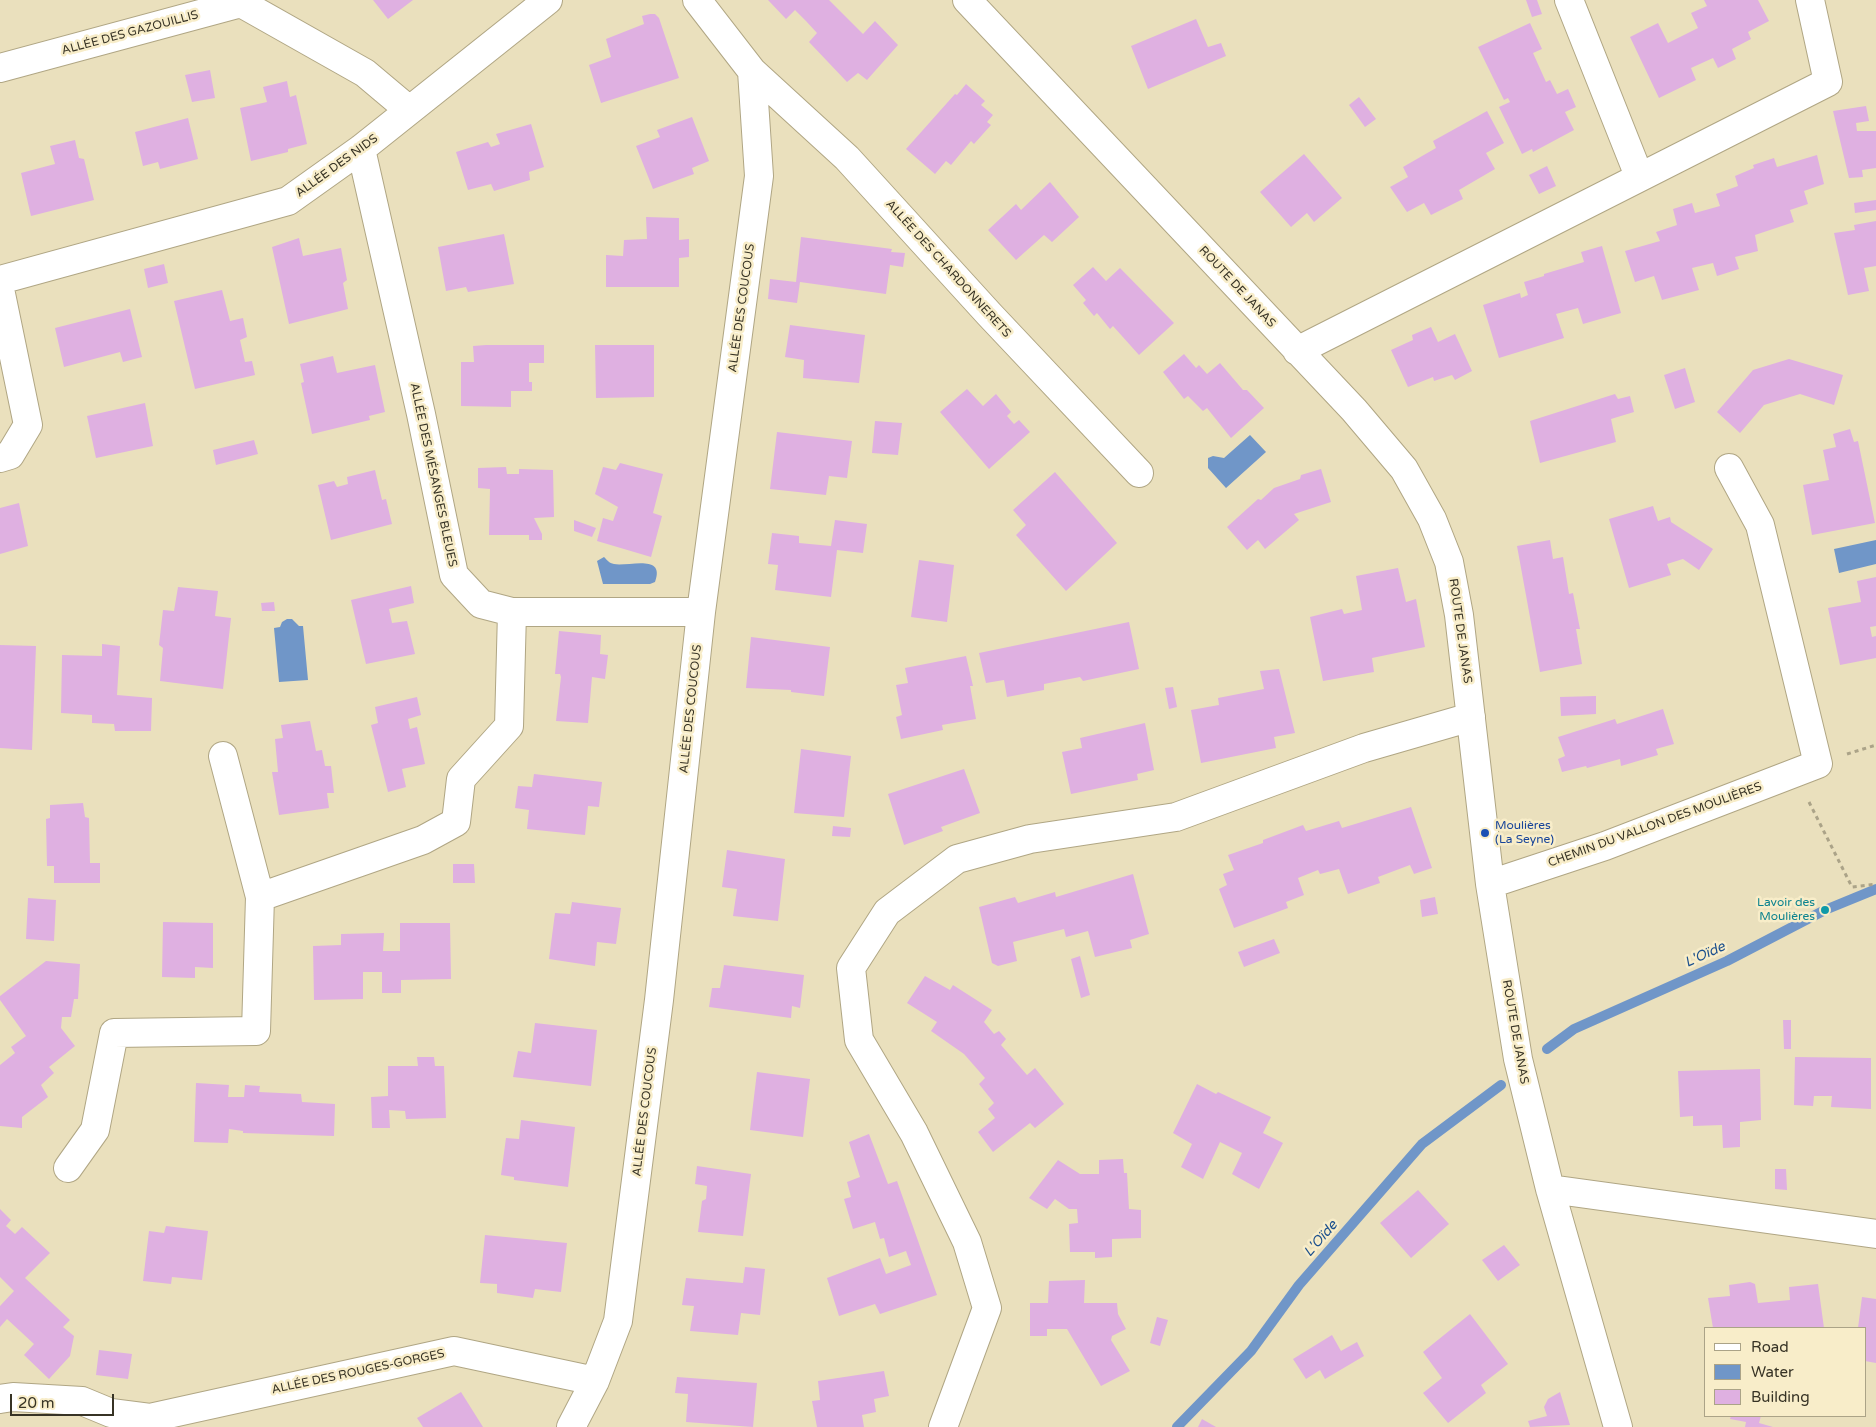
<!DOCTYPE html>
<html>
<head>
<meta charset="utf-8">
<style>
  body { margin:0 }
  #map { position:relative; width:1876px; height:1427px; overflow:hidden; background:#eae0bd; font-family:"Varela Round",sans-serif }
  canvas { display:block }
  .legend { position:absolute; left:1704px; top:1327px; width:162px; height:90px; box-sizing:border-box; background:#f8edc9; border:1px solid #aba387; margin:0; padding:6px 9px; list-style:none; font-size:15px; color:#373325 }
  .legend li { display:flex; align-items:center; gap:10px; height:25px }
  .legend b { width:25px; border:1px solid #aba387 }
  .scale { position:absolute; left:10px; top:1394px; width:104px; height:22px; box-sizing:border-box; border:2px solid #373325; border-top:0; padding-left:6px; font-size:15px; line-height:18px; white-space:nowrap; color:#373325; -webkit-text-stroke:4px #f8edc9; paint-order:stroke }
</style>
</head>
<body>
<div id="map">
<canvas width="1876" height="1427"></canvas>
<ul class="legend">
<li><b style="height:6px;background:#fff"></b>Road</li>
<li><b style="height:14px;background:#7096c8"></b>Water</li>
<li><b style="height:14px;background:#dfb0e1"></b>Building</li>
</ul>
<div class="scale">20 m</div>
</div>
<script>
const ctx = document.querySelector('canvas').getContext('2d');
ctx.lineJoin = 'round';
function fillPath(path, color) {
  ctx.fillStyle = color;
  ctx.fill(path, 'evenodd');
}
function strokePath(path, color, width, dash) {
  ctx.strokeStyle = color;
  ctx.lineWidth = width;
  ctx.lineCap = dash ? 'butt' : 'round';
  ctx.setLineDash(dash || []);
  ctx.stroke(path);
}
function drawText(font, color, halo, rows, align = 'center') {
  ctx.font = font + ' "Varela Round",sans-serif';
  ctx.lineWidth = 5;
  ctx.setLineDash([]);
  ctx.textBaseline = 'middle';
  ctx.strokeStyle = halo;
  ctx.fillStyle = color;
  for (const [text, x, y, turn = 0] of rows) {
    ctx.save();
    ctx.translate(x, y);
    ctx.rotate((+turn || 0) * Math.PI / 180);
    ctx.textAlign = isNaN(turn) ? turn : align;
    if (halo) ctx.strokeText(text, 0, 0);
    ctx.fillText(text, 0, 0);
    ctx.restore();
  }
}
fillPath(new Path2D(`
  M1250,435L1266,452L1226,488L1208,468V458L1213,456L1224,458Z
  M1876,540V564L1839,573L1834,549Z
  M604,557C607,560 609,563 614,564C627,567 666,553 655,582L650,584H603L597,561Z
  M287,619H292L299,626H303L308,680L279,682L274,628L280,627L282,622Z`), '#7096c8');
strokePath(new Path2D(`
  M1547,1049L1574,1029L1727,961L1825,910L1876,889
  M1177,1427L1251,1351L1299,1285L1422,1144L1501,1085`), '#7096c8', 10);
fillPath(new Path2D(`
  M373,0H413L388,19Z
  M768,0H829L863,34L875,21L898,45L867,80L858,73L847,82L809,42L817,33L806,21L795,10L786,19Z
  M1526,0H1537L1542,14L1532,17Z
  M1704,0H1758L1769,21L1748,32L1751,39L1732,49L1736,59L1718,68L1713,58L1691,68L1696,80L1659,98L1630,37L1658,23L1668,43L1698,28L1691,13L1707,6Z
  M650,14H655L659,18L679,78L601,103L589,65L611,57L606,39L644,24L642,16Z
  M1196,19L1208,47L1221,43L1226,56L1148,89L1131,46Z
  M1530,23L1542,49L1533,53L1546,82L1550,80L1557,94L1568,89L1576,107L1565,112L1574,130L1533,152L1532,149L1522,154L1499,107L1510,102L1508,98L1504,100L1478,47Z
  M210,70L215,98L192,102L185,75Z
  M287,81L290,97L296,95L307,144L288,149V152L251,161L240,108L267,102L263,87Z
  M966,84L985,101L981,105L993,115L987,122L991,125L974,144L971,141L951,165L946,161L935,174L906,149L955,94L957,95Z
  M1359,97L1376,119L1365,127L1349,105Z
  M1866,106L1869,121L1856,123L1857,131H1876V168L1862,170L1863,177L1849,178L1833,111Z
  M1487,111L1504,143L1486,153L1495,169L1459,190L1463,199L1431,215L1424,203L1407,212L1390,187L1408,177L1403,167L1436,148L1433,141Z
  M692,117L709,161L692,168L694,174L653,189L636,146L660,137L657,130Z
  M188,118L198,159L160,169L158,162L143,166L135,132Z
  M531,124L544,167L529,172L530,180L494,191L491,184L468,190L456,152L488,142L491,147L500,144L496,134Z
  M75,140L79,158L84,159L94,200L31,216L21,173L55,164L50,146Z
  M1304,154L1342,198L1314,222L1307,213L1291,227L1260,192Z
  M1817,155L1824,184L1804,191L1808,204L1790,210L1794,222L1755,235L1758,251L1735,257L1739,269L1717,276L1713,263L1692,268L1699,290L1662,300L1654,276L1635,282L1625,251L1660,241L1656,232L1677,225L1673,209L1692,203L1695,213L1720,206L1716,194L1738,186L1735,176L1754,168L1753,165L1774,158L1777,167Z
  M1547,166L1556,186L1539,194L1529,175Z
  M1050,182L1079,217L1052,242L1044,235L1016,260L988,230L1016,204L1021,210Z
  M1876,200V210L1855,213L1854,203Z
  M646,217L679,218V240L689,239V257L679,258V287H606V255L623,256L624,240L647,239Z
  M1876,221V266L1864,268L1869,291L1848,295L1834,233L1855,230L1854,225Z
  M504,234L514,284L468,292L466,287L446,291L438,247Z
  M801,237L892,249L891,252L905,253L903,267L890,265L886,294L800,282L797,303L768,299L770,279L796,282Z
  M299,238L303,256L341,248L347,280L343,283L348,309L289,324L272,247Z
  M1602,246L1621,313L1583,324L1578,308L1556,314L1564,338L1499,358L1483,305L1520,293L1521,298L1528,295L1524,282L1544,276V274L1584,262L1581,252Z
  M164,264L168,283L148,288L144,269Z
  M1093,267L1106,281L1120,268L1174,323L1139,355L1113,326L1110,329L1097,313L1094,316L1083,303L1086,300L1073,285Z
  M222,290L230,321L243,318L247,337L240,340L245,362L252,361L255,375L195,389L174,301Z
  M130,309L142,357L123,362L120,352L64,367L55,328Z
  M790,325L865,335L859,383L803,378L804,360L785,357Z
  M1431,327L1438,342L1455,334L1472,371L1455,380L1452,375L1434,381L1433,377L1408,387L1391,350L1413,340L1412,335Z
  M486,345H544V363H529V382H532V391H511V407L461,406V362H474L473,346Z
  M595,345H654V397L596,398Z
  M1184,354L1196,368L1199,365L1207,374L1220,363L1243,390H1247L1264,408L1231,438L1207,408L1203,411L1188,396L1184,399L1163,372Z
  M333,356L337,373L375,365L385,412L369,416L370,420L312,434L301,383L304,382L300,364Z
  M1789,359L1843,375L1834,405L1800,394L1764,405L1740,433L1717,412L1753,370Z
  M1685,368L1695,402L1675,409L1664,375Z
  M967,389L983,406L996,394L1011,412L1007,416L1014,424L1019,420L1030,432L989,469L940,412Z
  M1615,394L1618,399L1630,396L1634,412L1611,419L1616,442L1540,463L1530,421Z
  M145,403L153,446L96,458L87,416Z
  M875,421L902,423L898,455L872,453Z
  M1850,429L1854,442L1858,441L1875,523L1812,535L1803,485L1829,480L1823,450L1836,447L1833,434Z
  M777,432L852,441L847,478L829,476L826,495L770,489Z
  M254,440L258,454L216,465L213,450Z
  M620,463L663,474L653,513L662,516L651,557L597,541L603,518L613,521L618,507L595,494L603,467L616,470Z
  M506,467L507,474H519V469L553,470L554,517L534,518L542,534V540H529V535H489L490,489L478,488V468Z
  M1321,469L1331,502L1294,514L1299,520L1265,549L1258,540L1247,550L1227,527L1258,499L1261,500L1274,488L1300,479L1301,475Z
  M375,470L382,500L386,499L392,524L331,540L318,485L334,481L337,487L348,484L347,477Z
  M1055,472L1117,543L1066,591L1016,535L1026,525L1013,510Z
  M19,503L28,546L0,554V508Z
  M1653,506L1658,521L1670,517L1671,522L1713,549L1699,570L1683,559L1667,564L1671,575L1629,588L1609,519Z
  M574,520L596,528L592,537L574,531Z
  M835,520L867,524L863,553L837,550L831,597L775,590L778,565L768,564L772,533L799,536V543L831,546Z
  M1550,540L1553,559L1563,557L1569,594L1573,593L1580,629H1576L1582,664L1540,672L1517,546Z
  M919,560L954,565L947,622L911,617Z
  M1398,568L1406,602L1416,599L1425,647L1372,658L1374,672L1323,681L1310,617L1342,609L1344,614L1362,610L1356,576Z
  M1876,577V626L1870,627L1872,637L1876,636V658L1840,665L1828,608L1861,602L1857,581Z
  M411,586L414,603L389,609L392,623L407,621L415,654L366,664L351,600Z
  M178,587L218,591L215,616L231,618L223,689L160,681L163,648L159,645L163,610L174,611Z
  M274,602L275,611H262L261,603Z
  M1129,622L1139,669L1083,681L1080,677L1044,684V690L1007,697L1004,680L986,683L979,653Z
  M559,631L601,635L600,654L608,655L605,679L592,677L588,723L556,721L561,677L560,674H555Z
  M751,637L830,647L824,696L791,692V690L746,688Z
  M102,644L120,646L117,695L152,698L151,731H115L114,724L92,723V715L61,713L62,655L102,656Z
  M0,645L36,646L32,750L0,748Z
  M966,656L973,686H970L976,719L942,725L943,730L901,739L896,717L902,715L896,685L908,683L905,668Z
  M1279,669L1295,733L1274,737L1276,748L1201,763L1191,710L1219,705L1218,698L1264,689L1260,671Z
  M1173,687L1177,707L1169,709L1165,688Z
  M1596,696V714L1561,716L1560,697Z
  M417,697L421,715L408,719L410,729L417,727L425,764L402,769L406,787L388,792L371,725L378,723L375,707Z
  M1663,709L1674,744L1656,749L1658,755L1621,766L1620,759L1587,768L1586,766L1562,772L1558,759L1565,756L1558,737L1615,719L1617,724Z
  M310,721L316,751L322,750L325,766H331L334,793H327L329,808L279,815L272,772H278L275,739L283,738L281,725Z
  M1145,723L1154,770L1137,774L1138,780L1071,794L1062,752L1082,748L1080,738Z
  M801,749L851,756L844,817L794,813Z
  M964,769L980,813L941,827L943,831L904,845L888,794Z
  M534,774L602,782L599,807L588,806L585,835L527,829L529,810L515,808L518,786L532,787Z
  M83,803L85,817L89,818L90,863H100V883H54V866H47L46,819L50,818V805Z
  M1411,807L1432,868L1414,874L1410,865L1378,877L1380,883L1348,894L1339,869L1320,874L1318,870L1298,878L1304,895L1286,902L1288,908L1234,928L1219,889L1227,885L1223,874L1234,870L1228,855L1263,843V840L1303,825L1306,831L1339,821L1342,828Z
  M833,826L851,828L850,837L832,836Z
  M727,850L785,859L778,921L733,916L737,889L722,887Z
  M453,864H474L475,883H453Z
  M1133,874L1149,934L1130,940L1132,948L1095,957L1088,931L1066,937L1064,929L1013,942L1017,961L998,966L992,963L979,907L1015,897L1018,903L1055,892L1056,897Z
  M1435,897L1438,914L1422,917L1420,900Z
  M28,898L56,900L54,941L26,939Z
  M572,902L621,908L616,944L597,942L595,966L549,959L555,913L570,914Z
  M163,922L213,923V968L195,967V978L162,977Z
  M400,923H450L451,979L401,980V993H382V972H363V999L314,1000L313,946L341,945V934L384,933L383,951H400Z
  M1274,939L1280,953L1244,967L1238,952Z
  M1080,956L1090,995L1081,998L1071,959Z
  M46,961L80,964L78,999H74L71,1017H62L61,1028L75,1046L49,1067L54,1073L41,1085L48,1097L22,1117V1128L0,1126V1065L15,1053L11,1047L26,1036L0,1000V996Z
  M724,965L804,975L800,1008L792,1006L791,1018L709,1007L712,988H720Z
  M925,976L950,990L953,985L992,1010L984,1022L994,1034L999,1031L1006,1039L1001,1045L1027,1075L1035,1068L1064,1104L1035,1128L1030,1123L993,1152L978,1132L995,1118L988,1109L994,1103L979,1084L985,1078L964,1054L931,1031L937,1022L907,1003Z
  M1783,1020H1791V1049H1784Z
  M535,1023L597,1030L591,1086L513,1077L518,1051L531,1053Z
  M417,1057H434L435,1066H444L446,1118L406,1119L405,1111L389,1110L390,1128H372L371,1097L388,1096V1066H418Z
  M1795,1057L1871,1058V1109L1831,1107L1832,1096H1814L1813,1106L1794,1105Z
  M1760,1069L1761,1120L1740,1122V1147L1723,1148L1722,1125L1693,1126V1116L1680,1117L1678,1071Z
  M757,1072L810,1079L803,1137L750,1130Z
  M196,1083L229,1085L228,1097H244L245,1085L260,1086L259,1092L301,1094L302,1102L335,1104L334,1136L243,1133V1131L229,1129L228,1143L194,1142Z
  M1197,1084L1216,1094L1218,1092L1271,1117L1263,1133L1283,1143L1259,1189L1232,1174L1242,1153L1220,1142L1203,1179L1181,1167L1192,1144L1173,1133Z
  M521,1120L575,1127L568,1187L514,1180V1177L501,1175L506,1138L519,1139Z
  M869,1134L888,1184L897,1181L937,1295L880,1314L875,1304L839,1316L827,1278L880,1258L886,1274L911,1265L906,1251L889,1257L884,1238L880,1239L875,1222L853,1229L844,1199L851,1197L847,1182L860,1177L849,1142Z
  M1123,1159L1124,1173H1127L1129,1209L1141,1210V1238L1112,1239V1257L1095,1258V1252H1070L1069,1224L1078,1223L1077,1209H1069L1055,1199L1047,1209L1029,1198L1058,1160L1080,1174H1099V1160Z
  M697,1166L751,1174L743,1236L698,1232L702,1201L706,1199L707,1186L695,1184Z
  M1775,1169H1786L1787,1190L1775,1189Z
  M1418,1190L1449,1224L1411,1258L1380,1223Z
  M0,1209L11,1220L6,1226L15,1234L22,1227L50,1253L25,1278L70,1320L63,1327L74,1336L70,1356L49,1379L24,1355L34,1344L7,1319L0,1327V1306L14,1291L0,1277Z
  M166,1226L208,1231L202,1280L172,1277L171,1284L143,1281L149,1231L164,1233Z
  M485,1235L567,1243L561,1292L535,1289L533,1298L497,1293V1284L480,1283Z
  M1504,1245L1520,1265L1498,1281L1482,1260Z
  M745,1267L765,1269L760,1315L741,1313L738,1335L690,1331L694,1306L682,1305L686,1278L743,1283Z
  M1085,1280L1084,1303H1117L1118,1314L1126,1329L1112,1336L1111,1340L1130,1371L1101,1386L1067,1329H1047V1336H1030V1303H1048L1049,1281Z
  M1750,1282L1755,1284L1758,1303L1790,1300L1789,1287L1818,1284L1824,1328H1713L1708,1298L1730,1296L1729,1285Z
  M1862,1297L1876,1299V1363L1865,1361V1328H1858Z
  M1470,1314L1508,1364L1481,1385L1486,1393L1448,1423L1423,1393L1442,1378L1423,1352Z
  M1157,1317L1168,1320L1160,1346L1150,1343Z
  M1332,1335L1341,1351L1357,1342L1364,1356L1325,1379L1320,1370L1306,1379L1293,1359Z
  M99,1350L132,1354L128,1379L96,1375Z
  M884,1371L889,1396L874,1399L876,1412L862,1415L864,1427H817L812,1401L820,1400L818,1381Z
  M677,1377L757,1383L753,1427L686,1422L688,1394L675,1393Z
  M461,1392L483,1427H423L417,1418Z
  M1560,1392L1570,1425L1530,1427L1528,1421L1547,1416L1544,1407L1548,1399Z
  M1731,1416H1761L1759,1423L1773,1427H1745L1746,1422L1730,1419Z
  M1202,1419L1216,1427H1198Z`), '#dfb0e1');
const minor = new Path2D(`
  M967,0L1354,410L1404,469L1432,519L1449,562L1459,615L1490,884L1518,1059L1550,1189L1618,1427
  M1569,0L1639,176
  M0,68L241,3L365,73L409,110
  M752,71L847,158L989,314L1139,473
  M361,149L421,414L454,575L481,604L512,612H701
  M0,280L288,201L361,149L548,0
  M0,289L28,425L10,455L0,458
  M1297,351L1828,82L1810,0
  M223,756L260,897
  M1490,884L1605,846L1818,764L1760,525L1729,468
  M68,1168L95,1130L114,1033L256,1031L260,897L423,840L456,822L461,779L509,726L512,612
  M1550,1189L1876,1234
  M0,1399L13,1397L82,1401L111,1413L150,1418L454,1351L595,1381
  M571,1427L595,1381L618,1321L659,1000L701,612L759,176L752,71L697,0
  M943,1427L987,1308L967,1242L914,1133L859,1040L851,968L887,912L957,859L1030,839L1176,817L1364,748L1471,717`);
strokePath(minor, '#b0a684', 30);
strokePath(new Path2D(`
  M1847,754L1876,745
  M1809,802L1852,887L1876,884`), '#aba388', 3, [4, 4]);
strokePath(minor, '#fff', 28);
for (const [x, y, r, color] of [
  [1485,833,5,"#1a4fb4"],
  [1825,910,5,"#0f9aa8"]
]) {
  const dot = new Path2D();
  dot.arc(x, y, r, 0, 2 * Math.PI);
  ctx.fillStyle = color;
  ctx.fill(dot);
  strokePath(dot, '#f8edc9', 2);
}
drawText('12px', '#373325', '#f8edc9', [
  ["ALLÉE DES GAZOUILLIS",130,33,-15],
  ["ALLÉE DES NIDS",337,166,-36],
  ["ALLÉE DES CHARDONNERETS",948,269,48],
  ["ROUTE DE JANAS",1237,287,47],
  ["ALLÉE DES COUCOUS",742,308,-82],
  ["ALLÉE DES MÉSANGES BLEUES",433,475,78],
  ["ROUTE DE JANAS",1460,631,82],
  ["ALLÉE DES COUCOUS",691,709,-84],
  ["CHEMIN DU VALLON DES MOULIÈRES",1655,825,-20],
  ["ROUTE DE JANAS",1515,1032,80],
  ["ALLÉE DES COUCOUS",645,1112,-83],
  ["ALLÉE DES ROUGES-GORGES",358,1372,-12]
]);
drawText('12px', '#164399', '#f8edc9', [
  ["Moulières",1495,826],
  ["(La Seyne)",1495,840]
], 'left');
drawText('12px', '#0d838f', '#f8edc9', [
  ["Lavoir des",1815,903],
  ["Moulières",1815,917]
], 'right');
drawText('italic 14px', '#1c508d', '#f8edc9', [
  ["L'Oïde",1705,955,-25],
  ["L'Oïde",1321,1239,-49]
]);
</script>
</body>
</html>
